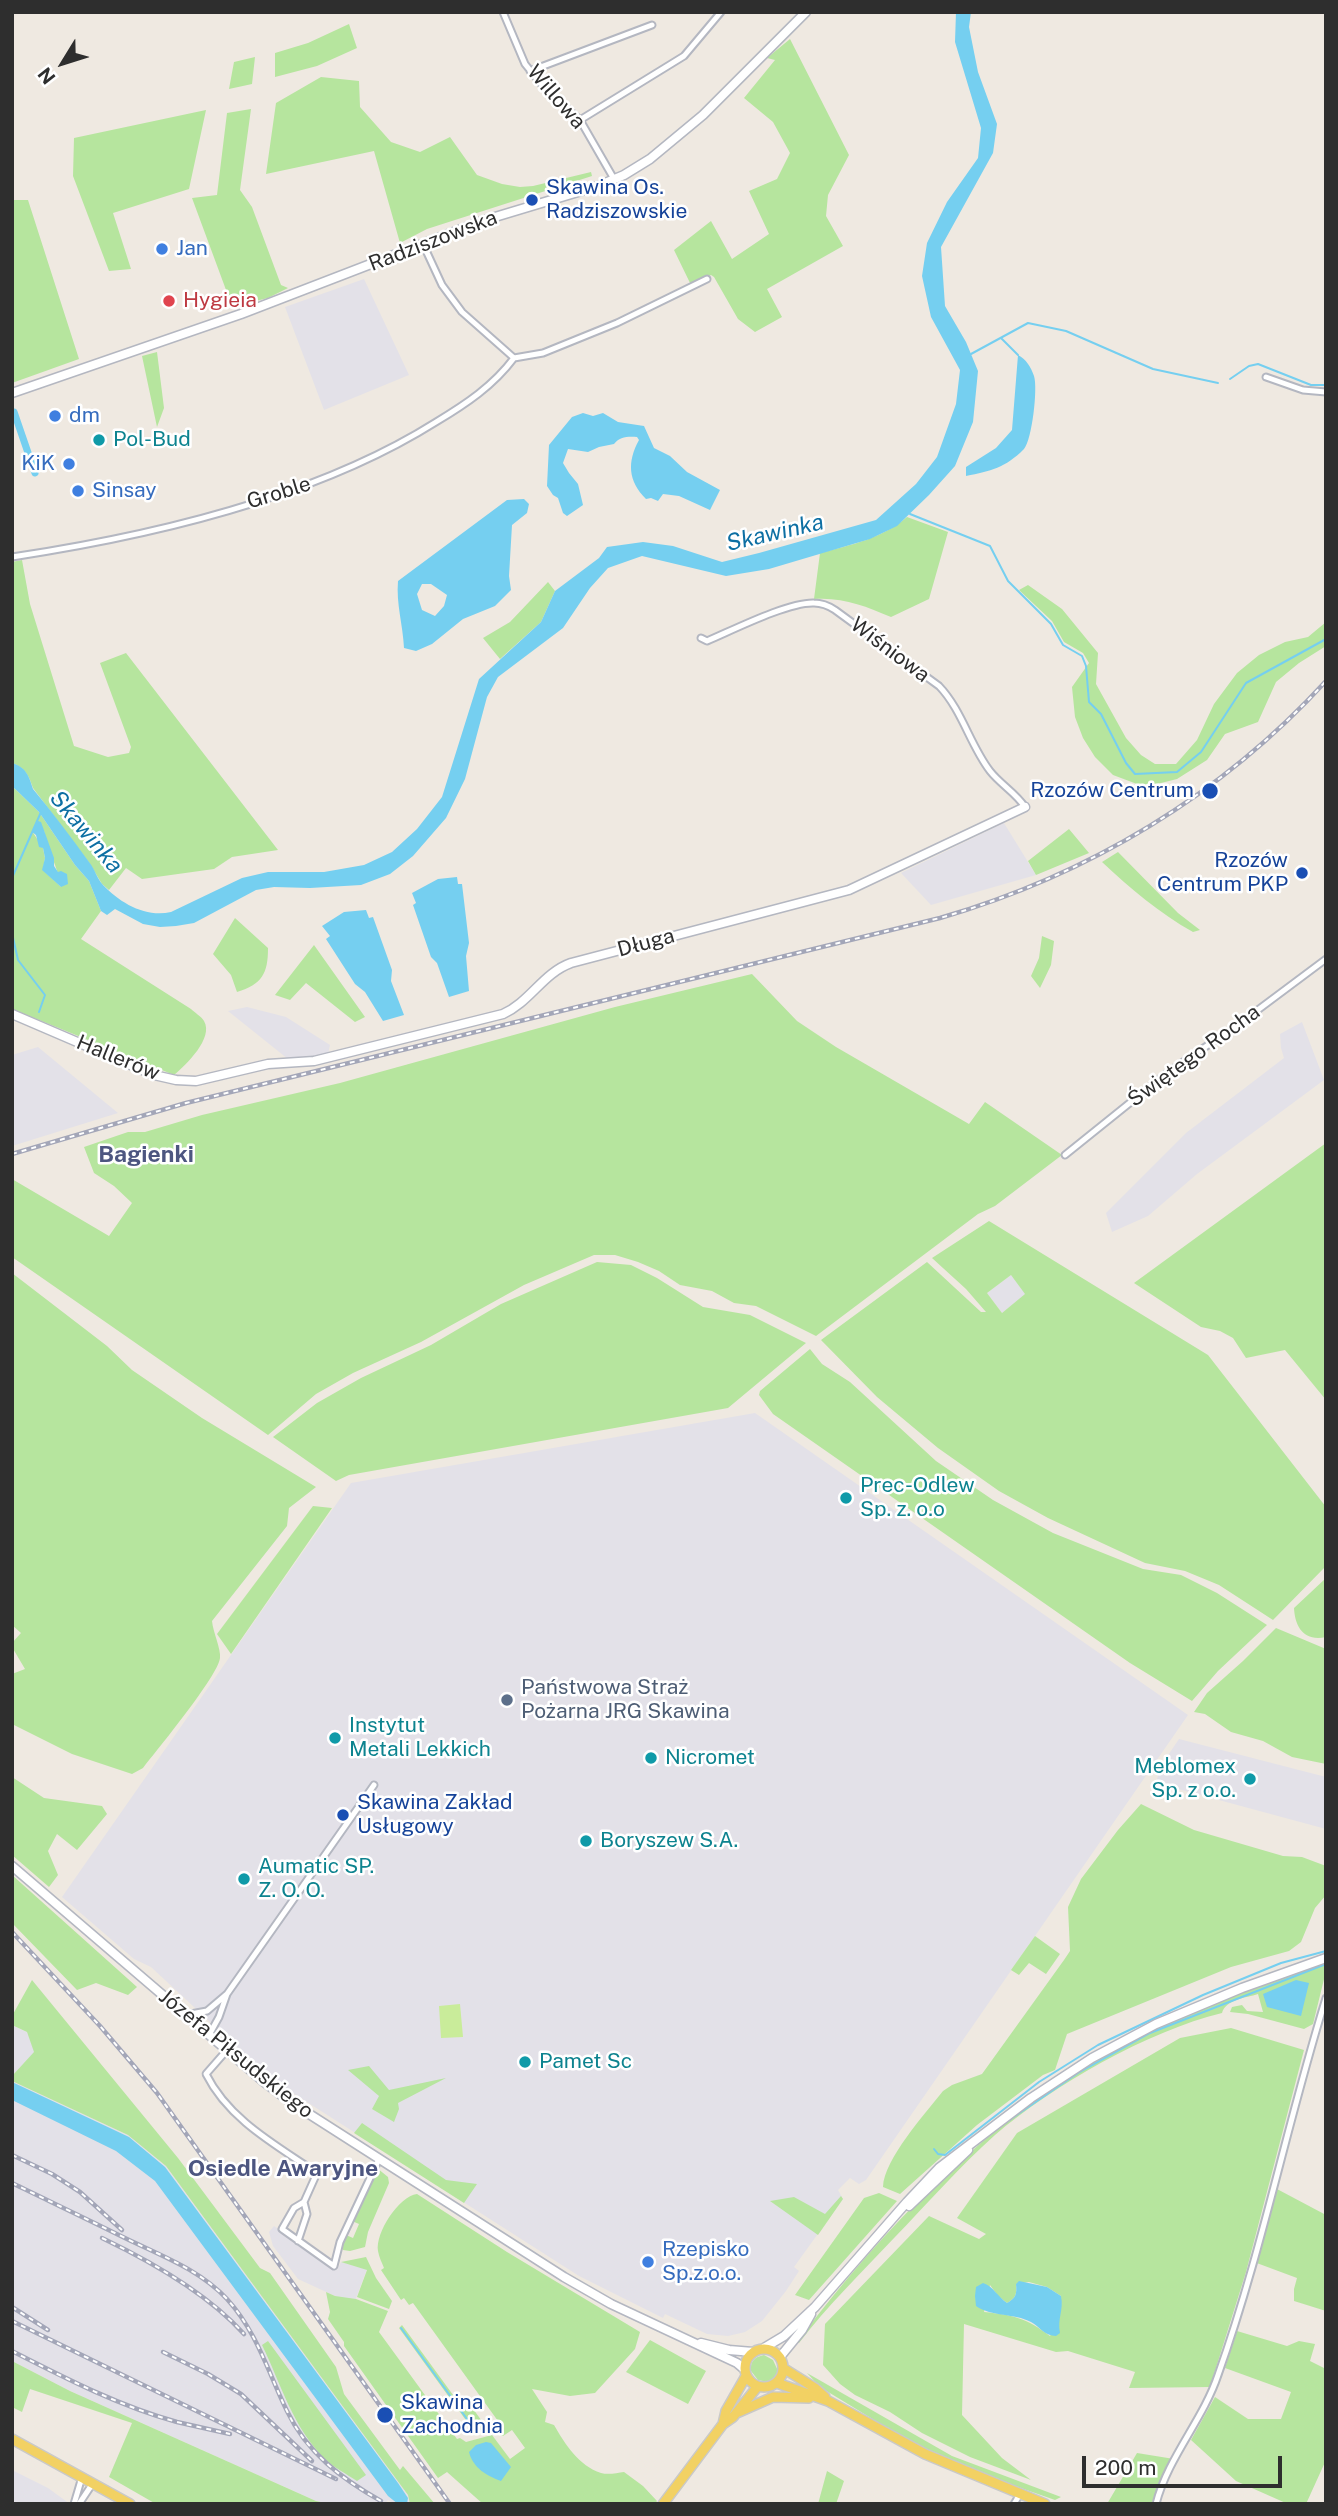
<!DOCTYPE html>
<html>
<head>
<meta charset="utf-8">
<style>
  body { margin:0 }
  #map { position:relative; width:1338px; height:2516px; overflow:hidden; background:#efe9e1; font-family:"Public Sans",sans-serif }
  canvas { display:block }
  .frame { position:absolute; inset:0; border:14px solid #2e2e2e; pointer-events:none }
  .north { position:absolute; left:28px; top:28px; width:70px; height:70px; -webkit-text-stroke:5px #fff; paint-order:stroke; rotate:232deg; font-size:19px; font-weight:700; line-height:28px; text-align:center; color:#2e2e2e }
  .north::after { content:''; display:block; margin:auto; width:24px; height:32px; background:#2e2e2e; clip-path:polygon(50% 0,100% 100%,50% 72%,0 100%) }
  .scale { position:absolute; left:1082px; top:2456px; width:200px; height:32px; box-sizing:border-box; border:4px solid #2e2e2e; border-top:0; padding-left:9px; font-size:21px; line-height:24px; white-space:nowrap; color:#2e2e2e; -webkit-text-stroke:5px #fff; paint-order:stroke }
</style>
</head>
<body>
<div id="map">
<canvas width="1338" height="2516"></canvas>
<div class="frame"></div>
<div class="north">N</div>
<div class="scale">200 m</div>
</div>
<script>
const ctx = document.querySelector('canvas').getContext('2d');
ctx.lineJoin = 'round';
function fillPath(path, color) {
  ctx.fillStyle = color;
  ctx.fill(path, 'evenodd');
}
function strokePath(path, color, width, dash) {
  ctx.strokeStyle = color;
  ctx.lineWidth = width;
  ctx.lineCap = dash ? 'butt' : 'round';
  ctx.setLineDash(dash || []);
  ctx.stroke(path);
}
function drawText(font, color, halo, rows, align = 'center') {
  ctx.font = font + ' "Public Sans",sans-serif';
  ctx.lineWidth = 5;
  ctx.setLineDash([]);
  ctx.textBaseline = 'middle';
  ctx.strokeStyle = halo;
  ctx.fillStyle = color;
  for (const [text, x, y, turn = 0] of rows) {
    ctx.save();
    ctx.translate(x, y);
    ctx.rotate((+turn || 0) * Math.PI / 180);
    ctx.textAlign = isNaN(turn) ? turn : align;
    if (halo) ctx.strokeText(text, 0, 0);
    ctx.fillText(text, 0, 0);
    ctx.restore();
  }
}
fillPath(new Path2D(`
  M364,279L409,375L324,410L285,307Z
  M1004,823L1036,875L931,905L901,873Z
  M247,1007L286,1017L330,1045L328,1054L288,1059L228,1011Z
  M1302,1022L1324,1080L1197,1174L1148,1216L1112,1232L1106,1213L1186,1133L1284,1058L1281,1048L1280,1034Z
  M38,1047L118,1113L12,1146V1055Z
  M1011,1275L1026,1294L1002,1313L987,1293Z
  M755,1413L1188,1715L866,2180L859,2184L850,2178L838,2190L843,2199L794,2267L799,2271L786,2291L762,2321L745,2332L728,2336L707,2334L665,2314L663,2318L579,2276L285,2088L238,2048L151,1967L134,1959L62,1897L351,1483Z
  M1179,1739L1326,1777V1829L1156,1783L1158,1776L1156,1773Z
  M12,2025L27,2032L35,2052L12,2076Z
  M12,2081L128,2135L166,2166L408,2495L410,2504H395L388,2500L385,2504H330L316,2501L70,2391L12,2361Z
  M274,2226L337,2270L341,2262L367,2269L355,2301L335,2296L298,2279L273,2246L269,2232Z
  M12,2470L48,2488L70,2504H12Z`), '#e3e1e8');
fillPath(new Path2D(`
  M349,24L357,48L317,66L275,77V53L308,43Z
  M790,39L849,155L828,195L826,216L843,246L767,289L782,317L755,332L738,319L714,277L711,275L691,285L674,250L711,221L732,259L769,234L749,191L777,179L790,153L773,122L744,98L775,60L767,58Z
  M255,57L252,84L229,89L234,62Z
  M321,77L359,81L360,107L391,142L420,152L450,137L477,175L502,184L520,187L533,186L591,172L592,176L427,229L400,243L374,151L266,174L276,103Z
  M251,109L240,190L252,207L281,285L288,288L268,298L239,305L229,298L192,198L217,195L227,113Z
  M206,110L189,189L113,213L131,269L109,271L73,176L74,138Z
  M12,200H28L79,359L12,383Z
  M157,352L164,408L157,427L142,356Z
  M907,517L948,532L929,599L891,617C865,606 843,597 814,599L820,553C851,545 883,538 907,517Z
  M22,560L30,604L74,746L108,757L129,753L131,747L100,663L126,653L278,850L232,857L214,869L142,879L126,868L109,890L102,884L90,864L33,788C29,776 25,767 12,763V562Z
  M548,582L555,591L541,622L500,659L483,638L510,622Z
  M1028,585L1062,609L1098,653L1096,684L1126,738L1141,755L1155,764H1176L1197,740L1214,704L1237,673L1259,655L1285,642L1308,637L1326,622V646L1299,663L1276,682L1258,722L1225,734L1207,760L1177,779L1145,787L1113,775L1095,757L1083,738L1075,717L1072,687L1089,663L1083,653L1064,642L1052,621L1019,590Z
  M12,786L39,812L75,865L89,881L101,911L81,939L191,1009C194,1012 202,1017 204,1021C214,1038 186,1065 174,1075L12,1009ZM32,831H44C48,851 58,867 61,887L43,870L45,858L43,848Z
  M1069,829L1089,853L1036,875L1028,861Z
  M1118,852L1178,913L1200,930L1193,932C1159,913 1131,889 1102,862Z
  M235,918L268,948C268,974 262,984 237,992L231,975L213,954Z
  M1042,936L1054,941L1051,965L1040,988L1031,976L1039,958Z
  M314,945L365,1017L355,1022L306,983L290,1000L275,995Z
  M752,974L797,1021L836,1047L969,1124L985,1102L1062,1155L995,1206L978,1214L816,1336L756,1306L734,1303L712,1291L680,1285L659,1271L638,1262L615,1255H594L524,1285L421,1342L353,1373L316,1394L268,1435L12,1257V1179L109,1236L132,1203L114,1186L94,1173L84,1147L128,1132H145L202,1115L340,1083L615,1007Z
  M1326,1143V1400L1285,1350L1246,1358L1233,1338L1220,1331L1201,1327L1134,1283Z
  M989,1221L1208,1355L1326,1507V1566L1273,1620L1219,1585L1185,1571L1145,1563L1048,1518L999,1491L938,1448L877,1397L821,1340L927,1262L981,1312H986L966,1289L932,1258ZM1011,1275L1025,1294L1002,1313L987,1293Z
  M597,1262L631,1265L657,1278L703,1307L750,1315L806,1343L728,1408L349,1475L336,1481L273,1437L317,1403L361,1378L431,1345L501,1304Z
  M12,1273L107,1346L132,1370L202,1418L316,1487L289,1508L287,1526L212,1621C213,1632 221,1649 220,1658C218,1676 157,1750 143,1768L132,1774L72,1754L12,1724V1674L25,1669L12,1647V1643L21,1633L12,1625Z
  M810,1349L822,1364L850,1382L936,1461L993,1500L1053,1533L1143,1569L1181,1575L1217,1593L1267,1625L1218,1671L1192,1701L1130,1663L773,1414L759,1395L760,1391Z
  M313,1506L332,1508L231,1654L217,1634Z
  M1326,1578V1637C1304,1642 1295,1627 1294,1608Z
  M1276,1628L1326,1649V1764L1292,1757L1263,1741L1231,1732L1205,1714L1194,1712L1207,1693L1243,1661Z
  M12,1777L44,1798L102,1806L107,1814L77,1850L57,1834L48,1851L58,1875L49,1887L12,1855Z
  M1141,1804L1194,1830L1283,1856L1302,1857L1326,1866V1895L1315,1908L1301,1942L1289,1951L1231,1967L1067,2034L1055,2070L1043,2075L977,2125L900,2194L883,2187C884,2159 925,2114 943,2091L952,2085L982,2074L1064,1960L1070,1951L1068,1907L1081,1879L1118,1830Z
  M12,1875L137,1987L128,1995L96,1983L77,1990L12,1923Z
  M1035,1936L1060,1954L1046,1974L1029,1963L1019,1975L1011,1970Z
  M1326,1962V1971L1313,2024L1304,2029L1248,2014L1230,2012L1232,2007L1242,2005L1247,2011L1263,2012L1258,1994C1246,1998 1226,1999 1222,2013C1148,2031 1053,2085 995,2135C960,2166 928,2203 895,2237C862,2272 828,2305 799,2343L797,2342C884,2227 988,2119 1115,2050C1182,2013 1255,1988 1326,1962Z
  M32,1980L178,2158L260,2268L270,2273L336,2367L344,2394L400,2470L403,2466L435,2504H410L408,2495L166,2166L128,2135L12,2081V2076L34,2052L27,2032L12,2025V2016Z
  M1231,2028L1304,2050L1246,2272L1210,2387L1129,2388L1135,2372L1068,2351L1056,2352L964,2324L962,2415L1002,2458L1031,2480L970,2457L922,2433L890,2412L855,2395L840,2384L823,2365L825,2324L929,2216L979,2239L986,2234L957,2218L1017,2133L1180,2038ZM1029,2282L1047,2287L1061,2296L1057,2322L1050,2336C1026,2318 1014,2315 984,2312L990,2285L998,2296L1007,2303C1016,2298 1017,2294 1016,2284Z
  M369,2066L389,2090L446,2078L398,2103L399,2109L394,2122L372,2109L379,2096L348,2070Z
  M362,2123L446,2180L477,2184L464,2203L354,2133Z
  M377,2168L388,2177L389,2183L368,2232L365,2247L350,2251L343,2250L342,2246L346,2235L353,2238L359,2224L352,2221Z
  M1277,2189L1326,2215V2311L1294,2301V2289L1297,2278L1254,2262Z
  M879,2193L897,2201L809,2300L795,2295L864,2198Z
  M417,2194L507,2252L640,2332L635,2349L595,2393L570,2396L532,2389L547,2412L545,2422L554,2425C565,2444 579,2466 601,2473C608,2475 617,2473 624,2472L643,2486L657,2501L655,2504H483L447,2472L438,2478L344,2346V2342L328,2319L330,2312L326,2292L335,2296L356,2299L388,2311L379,2332L457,2439L460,2438L466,2442L492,2435L510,2459L525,2448L512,2430L503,2436L497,2434L503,2428L413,2303L409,2305L404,2298L401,2300L381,2270L384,2268C382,2263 379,2257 378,2251C375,2233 399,2196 417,2194Z
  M841,2196L843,2199L818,2235L770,2201L794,2197L825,2214Z
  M366,2257L376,2278L392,2301L389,2309L357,2297L367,2270L341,2262Z
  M402,2325L464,2410L471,2406L484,2424L482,2430H473L399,2328Z
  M1237,2331L1287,2346L1299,2341L1315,2344L1310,2361L1326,2369V2460L1306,2504H1288L1236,2481L1191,2440L1215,2397L1248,2419H1281L1291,2392L1225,2368Z
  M650,2340L706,2371L688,2404L626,2372Z
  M268,2341L366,2475L357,2481C347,2474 334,2468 325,2459C293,2428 281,2384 262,2345Z
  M764,2355L773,2360L779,2373L777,2378L768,2382L758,2380L751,2371C750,2362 754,2357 764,2355Z
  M12,2361L70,2391L316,2501L330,2504H156L109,2477L132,2423L30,2389L22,2412L12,2407Z
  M807,2373L952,2456L1061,2497L1055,2500L981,2474L907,2440L820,2387Z
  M1137,2453L1174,2459L1151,2504H1107Z
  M827,2471L844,2481L836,2504H818Z`), '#b6e59e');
fillPath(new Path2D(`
  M460,2004L463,2037L441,2038L439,2006Z`), '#c9ec9a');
fillPath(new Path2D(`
  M956,12H971L969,27L978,72L997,124L993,153L941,247L945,306L966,342L978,371L973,422L955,466L929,495L897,526L870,539L769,569L726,576L642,556L608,568L590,588L563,628L498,677L487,697L465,779L446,818L413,856L390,874L361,885L310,888L274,887L256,890L194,923L176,926L160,927L143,924L115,909L107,915L101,911L89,881L75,865L39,812L12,786V763C26,767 29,776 33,789C52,812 71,837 89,862C95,869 97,879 103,885C120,903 146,918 171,912L242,878L268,872H324L364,865L392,852L417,829L442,797L479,679L541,622L555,591L599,558L607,547L643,542L673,546L722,562L759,553L876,520L916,484L937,457L956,404L960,370L931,317L922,276L927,243L947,202L978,158L981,128L955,42Z
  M1018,355C1026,359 1031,367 1034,376C1038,388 1032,440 1024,449C1005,468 991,471 966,476V467L996,448L1012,430Z
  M583,413L593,416L603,413L618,422L644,426L654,448L670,456L687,472L720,490L710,510L679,496L663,494L658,501L651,498L646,499C628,481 627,462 639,440L637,437C628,436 619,437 614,444L599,447L588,452L568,449L563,463L569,473L578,484L583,505L567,516L563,513L558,498L553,495L547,486L549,445L572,417Z
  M524,499L529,504L527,513L512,525L509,576L511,590L495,606L463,619L432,644L416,651L404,648C403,625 396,604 398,581L507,500ZM422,584H431L447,595L444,606L435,616L422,610L417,594Z
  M38,821L41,822L54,858V866L58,872L61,871L67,874L68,884L61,887L42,870L45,858L43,848L39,847L36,835L32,832Z
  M457,877L458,884H462L469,943L466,956L469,991L449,997L437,963L431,957L413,905L416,903L412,893L438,879Z
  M366,910L369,918L373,917L392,970L391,981L404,1015L383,1021L365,992L355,984L326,939L330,936L322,926L344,912Z
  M1296,1980L1309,1983L1301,2016L1267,2007L1263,1994Z
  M12,2082L129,2137L165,2167L398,2483L408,2498L407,2504H398L388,2496L155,2181L116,2151L12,2100Z
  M1019,2281L1047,2287L1061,2296C1064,2310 1057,2319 1060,2333L1056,2336C1045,2336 1040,2327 1031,2322C1014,2313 992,2317 976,2306L975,2296L976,2287L983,2283C993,2286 998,2297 1007,2303C1016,2298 1017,2294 1016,2284Z
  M486,2442L491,2443L511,2467L501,2481C487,2476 473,2468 469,2452L476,2445Z`), '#75cff0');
strokePath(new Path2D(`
  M1001,338L1018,355
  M971,354L1028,323L1066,331L1153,369L1218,383
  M1230,379L1249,366L1258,364L1311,385H1326
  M910,514L990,546L1008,581L1051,624L1063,645L1082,656L1086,666L1089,702L1101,714L1126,763L1135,774L1177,772L1201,752L1246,683L1326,639
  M12,878L41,812
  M12,933L18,960L45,995L39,1012
  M1005,2123L1078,2073L1150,2033L1326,1964
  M934,2149L938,2154L945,2155L1039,2082L1098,2045L1203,1995L1281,1963L1326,1951
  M401,2328L475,2430`), '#75cff0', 2);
strokePath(new Path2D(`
  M14,412L35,473`), '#75cff0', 7);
const street = new Path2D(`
  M503,12L525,64L542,85L580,120L614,179
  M530,71L652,25
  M580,120L684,56L721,12
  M514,358L543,353L617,323L707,279
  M1266,377L1303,390L1326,392
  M12,557C151,536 317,497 436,422C466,404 493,386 514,358L462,312L442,285L423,244
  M701,638L707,641C733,630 788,602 814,603C822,603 829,606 835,610L939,686C962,710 970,745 990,771C1000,784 1016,793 1025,807
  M1065,1155L1167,1073L1239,1024L1326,959
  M185,2015L207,2011L227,1994
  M209,2035L219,2017L227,1994L374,1785
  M227,2050L206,2074C229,2120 276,2145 317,2173L304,2202L294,2208L282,2229L334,2266L340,2242L379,2159
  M298,2241L307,2214L304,2202
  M74,2504L82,2477
  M79,2504L93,2483
  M1014,2504L1020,2494
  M1156,2504C1168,2457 1203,2420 1218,2375C1262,2252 1287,2123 1326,1998`);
const secondary = new Path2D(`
  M12,393L241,314L485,220L598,186L624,175L650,159L703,115L806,12
  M12,1014L154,1075L176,1080L196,1081L268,1064L314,1061L503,1014C530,1002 543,973 571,963L849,890L1025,807
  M12,1866L263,2081L292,2103L564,2277L611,2304L737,2363L744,2369
  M909,2206L968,2150
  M701,2343L729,2350L753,2352
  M764,2348L784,2336L815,2307L907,2202L939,2168L1031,2098L1092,2058L1156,2024L1242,1988L1326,1958
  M780,2357L802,2330L811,2314`);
const primary = new Path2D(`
  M745 2368a19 19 0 1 1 38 0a19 19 0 1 1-38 0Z
  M783,2368L815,2388L825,2397
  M777,2383L828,2401L925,2454L1045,2504
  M739,2412L773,2397L809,2398
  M723,2424L726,2411L746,2376
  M12,2439L130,2504
  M663,2504L723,2424L733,2417L758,2386`);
strokePath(street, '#b4b7c1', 9);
strokePath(secondary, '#b4b7c1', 11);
strokePath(primary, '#c9c9c9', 12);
strokePath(street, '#fff', 5);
strokePath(secondary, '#fff', 8);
strokePath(primary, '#f2d163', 9);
const rail = new Path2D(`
  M12,1154L186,1103L940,918C1088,875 1222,795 1326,681
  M12,1932L100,2026L157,2093L450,2504
  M12,2155L52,2174L80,2192L122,2230
  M12,2183C51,2202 89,2220 127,2239C162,2256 200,2270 227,2299C257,2332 268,2372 287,2411C307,2453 342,2479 381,2501
  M102,2238C150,2261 208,2294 244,2334
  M12,2307L48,2330
  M12,2321L336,2479
  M12,2351C65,2378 119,2406 177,2422C194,2426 212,2430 230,2434
  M163,2352L208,2374L241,2394L312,2461`);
strokePath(rail, '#a3a6b8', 4.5);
strokePath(rail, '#fff', 2, [5]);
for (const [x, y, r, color] of [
  [532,200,7,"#1a4fb4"],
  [162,249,7,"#3f7fe0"],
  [169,301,7,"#e0444e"],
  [55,416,7,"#3f7fe0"],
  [99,440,7,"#0f9aa8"],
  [69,464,7,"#3f7fe0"],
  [78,491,7,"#3f7fe0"],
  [1210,791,9,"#1a4fb4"],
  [1302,873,7,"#1a4fb4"],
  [846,1498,7,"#0f9aa8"],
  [507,1700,7,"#5c6f8a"],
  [335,1738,7,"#0f9aa8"],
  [651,1758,7,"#0f9aa8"],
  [1250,1779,7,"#0f9aa8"],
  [343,1815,7,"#1a4fb4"],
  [586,1841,7,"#0f9aa8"],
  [244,1879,7,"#0f9aa8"],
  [525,2062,7,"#0f9aa8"],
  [648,2262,7,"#3f7fe0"],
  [385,2415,9,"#1a4fb4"]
]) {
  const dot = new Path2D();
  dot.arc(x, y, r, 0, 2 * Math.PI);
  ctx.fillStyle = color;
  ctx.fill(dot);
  strokePath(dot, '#fff', 2.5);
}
drawText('21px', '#2e2e2e', '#fff', [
  ["Willowa",556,97,49],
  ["Radziszowska",433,241,-21],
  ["Groble",279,493,-17],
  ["Wiśniowa",890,650,37],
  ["Długa",646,943,-15],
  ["Świętego Rocha",1194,1056,-36],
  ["Hallerów",118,1058,22],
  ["Józefa Piłsudskiego",236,2054,39]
]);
drawText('21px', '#164399', '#fff', [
  ["Skawina Os.",546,188],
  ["Radziszowskie",546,212],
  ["Rzozów Centrum",1194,791,"right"],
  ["Rzozów",1288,861,"right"],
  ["Centrum PKP",1288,885,"right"],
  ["Skawina Zakład",357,1803],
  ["Usługowy",357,1827],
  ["Skawina",401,2403],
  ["Zachodnia",401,2427]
], 'left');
drawText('21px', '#366cbe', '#fff', [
  ["Jan",176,249],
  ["dm",69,416],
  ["KiK",55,464,"right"],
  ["Sinsay",92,491],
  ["Rzepisko",662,2250],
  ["Sp.z.o.o.",662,2274]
], 'left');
drawText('21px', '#be3a42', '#fff', [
  ["Hygieia",183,301]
], 'left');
drawText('21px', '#0d838f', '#fff', [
  ["Pol-Bud",113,440],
  ["Prec-Odlew",860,1486],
  ["Sp. z. o.o",860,1510],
  ["Instytut",349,1726],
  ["Metali Lekkich",349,1750],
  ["Nicromet",665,1758],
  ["Meblomex",1236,1767,"right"],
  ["Sp. z o.o.",1236,1791,"right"],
  ["Boryszew S.A.",600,1841],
  ["Aumatic SP.",258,1867],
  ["Z. O. O.",258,1891],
  ["Pamet Sc",539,2062]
], 'left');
drawText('21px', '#4e5e75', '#fff', [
  ["Państwowa Straż",521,1688],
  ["Pożarna JRG Skawina",521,1712]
], 'left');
drawText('italic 23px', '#0d6fa3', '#fff', [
  ["Skawinka",775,533,-13],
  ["Skawinka",86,832,50]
]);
drawText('bold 23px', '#4d5680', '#fff', [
  ["Bagienki",146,1155],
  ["Osiedle Awaryjne",283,2169]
]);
</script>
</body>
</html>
